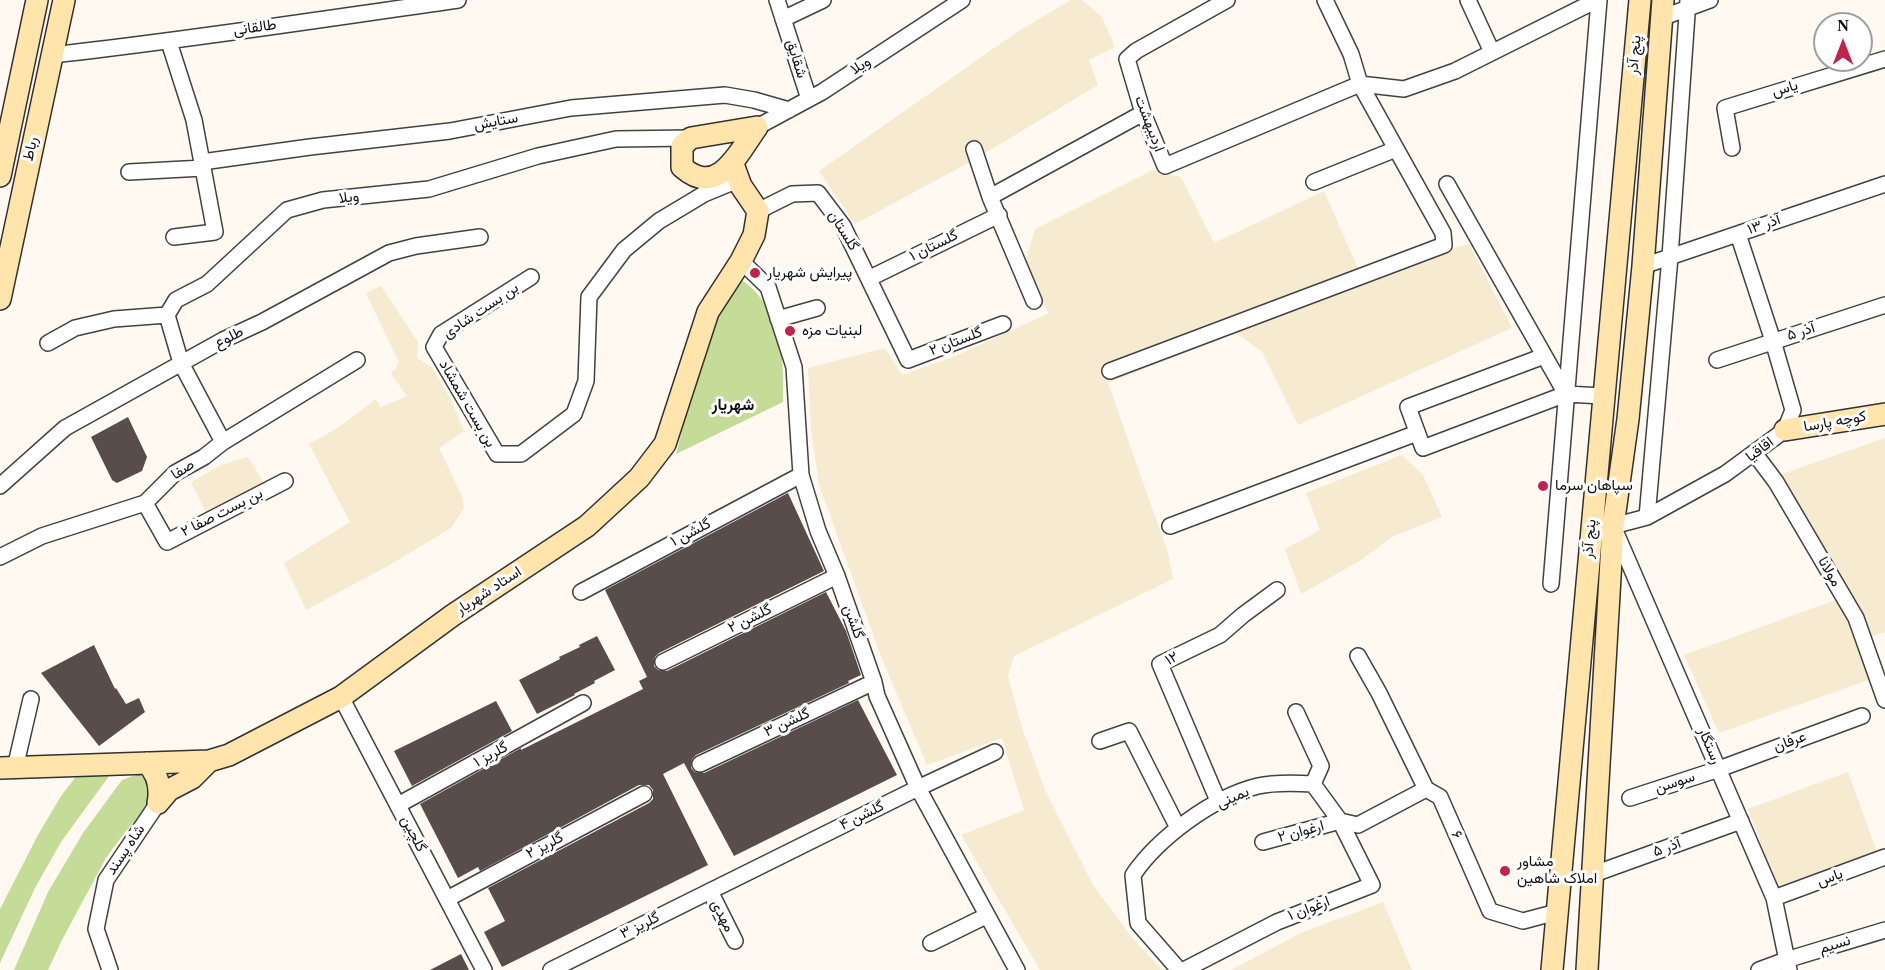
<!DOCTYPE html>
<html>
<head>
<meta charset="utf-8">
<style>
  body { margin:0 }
  #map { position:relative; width:1885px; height:970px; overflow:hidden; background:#fff9f1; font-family:"Times New Roman",serif }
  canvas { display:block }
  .north { position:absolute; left:1813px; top:12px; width:60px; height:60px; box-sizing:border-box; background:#fff; border:2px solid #9f9f9f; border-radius:50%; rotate:0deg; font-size:16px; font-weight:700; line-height:24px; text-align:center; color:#0f0f0f }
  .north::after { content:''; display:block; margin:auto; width:21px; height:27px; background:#c2234b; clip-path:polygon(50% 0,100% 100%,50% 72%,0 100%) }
</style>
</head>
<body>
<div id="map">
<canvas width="1885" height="970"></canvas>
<div class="north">N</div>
</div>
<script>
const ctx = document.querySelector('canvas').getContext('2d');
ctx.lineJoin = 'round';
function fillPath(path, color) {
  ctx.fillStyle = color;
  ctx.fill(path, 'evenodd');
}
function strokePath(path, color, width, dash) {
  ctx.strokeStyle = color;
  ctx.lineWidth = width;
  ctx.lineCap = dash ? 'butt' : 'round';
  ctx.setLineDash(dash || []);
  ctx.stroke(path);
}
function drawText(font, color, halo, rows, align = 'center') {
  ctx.font = font + ' "Times New Roman",Vazirmatn,serif';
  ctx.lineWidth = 6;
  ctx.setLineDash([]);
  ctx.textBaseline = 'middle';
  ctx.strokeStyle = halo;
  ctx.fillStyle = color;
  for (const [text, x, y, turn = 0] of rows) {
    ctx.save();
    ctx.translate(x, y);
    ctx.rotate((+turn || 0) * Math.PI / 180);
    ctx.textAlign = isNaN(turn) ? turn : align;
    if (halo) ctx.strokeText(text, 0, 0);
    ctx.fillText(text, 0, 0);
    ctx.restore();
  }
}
fillPath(new Path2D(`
  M1071,0H1082L1102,17L1115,47L1089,60L1098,85L972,161L855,224L819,171L1017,32Z
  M1153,170L1181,177L1214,243L1324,191L1363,280L1407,260L1469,244L1512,328L1298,425L1262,352L1236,333L1108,383L1168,553L1173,579L1014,656L1008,676L1022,728L1046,792L1093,885L1133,939L1162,970H1040L961,835L1024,810L1002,738L927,765L882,659L819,485L811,429L808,368L885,348L902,375L956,356L1049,313L1023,269L1035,229Z
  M381,286L418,342L417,358L432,367L451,400L464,431L439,448L462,496L464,508L451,528L388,566L306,610L284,563L350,522L309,444L339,427L376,399L381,407L407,396L391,374L399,363L366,293Z
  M1885,438V632L1870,637L1874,678L1719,733L1684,655L1841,598L1779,475Z
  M1402,455L1423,475L1442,517L1394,536L1358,562L1301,594L1285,549L1320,530L1306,493Z
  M248,457L272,496L214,529L191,482L221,465Z
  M1848,772L1877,852L1778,888L1748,809Z
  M1383,902L1412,970H1231L1301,933Z`), '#f6ebd0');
fillPath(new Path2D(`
  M739,278C780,304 785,358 783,402L676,454L698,368L714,322Z
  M112,772L61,842L35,888L0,963V909L38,835L61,796L78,774Z
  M138,774L152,782L146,810L125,832L106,858L62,940L48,970H14L48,892L83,833L122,780Z`), '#c4dc98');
fillPath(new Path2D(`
  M128,417L147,457L142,471L117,483L112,480L91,437Z
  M788,493L824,571L659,653L655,657L654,666L658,670L667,671L826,592L846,631L861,675L848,681L849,683L696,755L692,759L691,768L695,772L704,773L858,700L897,775L734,856L684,763L663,774L708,865L502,967L484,932L505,921L488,888L649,803L653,799V790L649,785H639L480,871L478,867L458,878L420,804L521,748V750L643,689L639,681L647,677L605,590Z
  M597,636L615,670L594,681L595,683L574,694L575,695L537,714L519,680L560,659L559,657L580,647L579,645Z
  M94,645L115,689L116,688L126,704L139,698L145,712L99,746L41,673Z
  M496,701L512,731L412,786L394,751Z
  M461,954L469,970H430Z`), '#584d4b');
const street = new Path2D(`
  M777,0L809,99
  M1325,0L1351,54L1360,84L1404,89L1455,71L1597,0
  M1468,0L1492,52
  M1661,18L1710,0
  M783,19L823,0
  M169,42L194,120L215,232L174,237
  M52,55C188,40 323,19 458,0
  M757,127L822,92L962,0
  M1732,148L1725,108L1885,59
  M974,149L990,197L1034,301
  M202,162L310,147L450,131L571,108L725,95L754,100L789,110
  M129,172L203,168
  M1314,182L1396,149
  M1447,184L1566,394L1603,396
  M990,197L1143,113
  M758,211L792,194L818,193L843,226L908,360L1003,324
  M1738,234L1773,341L1793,410L1785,430L1725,474L1647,517L1613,526L1774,898L1789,970
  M741,261L768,287L794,367L801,475L818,531L837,576L874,682L877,696L918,788L1017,970
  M1643,266L1885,184
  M531,277L441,334L434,347L497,454H521L574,414L586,381L589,297L624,250L659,221L704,194L738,180
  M870,278L999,215
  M167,315L181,363L223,442
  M778,319L817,308
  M48,343L75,328L114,319L167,315L176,300L207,284L287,210L323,200L429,189L538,156L616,139L691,138
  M1544,356L1408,407L1423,448L1566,394
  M1717,360L1885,305
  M1110,371L1444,245L1443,233L1360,84L1165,166L1143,113L1127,59L1136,51L1227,0
  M1755,454L1776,482L1856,618L1885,700
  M0,486L65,428L223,340L262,322L389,253L416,246L480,237
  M145,503L167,542L285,481
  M1647,517L1670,257L1688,0
  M1170,526L1417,433
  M0,557L42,536L145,503L175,473L204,457L223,442L357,360
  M1551,584L1599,0
  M581,592L801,475
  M1358,656L1379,693L1426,789
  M663,662L837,576
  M341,697L484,970
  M1296,712L1321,766L1313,784
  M1100,741L1129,731L1178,828
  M700,764L874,682
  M15,768L31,699
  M1630,798L1719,769L1862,716
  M1219,803L1160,664L1220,635L1243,615L1277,590
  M398,805L583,703
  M1263,842L1340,821L1358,825L1426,789L1440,797L1490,911L1523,921L1557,912
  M1594,874L1741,821
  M710,891L735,941
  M1774,898L1885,857
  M447,899L644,794
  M931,943L986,916
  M110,970L96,929L106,880L158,803
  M551,970L918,788L995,752
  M1179,970L1138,923L1133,875C1158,838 1213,797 1258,786C1276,782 1296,783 1313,784L1340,821L1372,885L1277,922L1184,970
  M1759,970L1786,960L1885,930`);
const secondary = new Path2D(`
  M757,127C739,152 718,199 682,167V146L691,138Z
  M0,176L37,0
  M0,299L64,0
  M1785,430L1885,414
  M147,763C158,774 161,788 158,803L169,790L192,778L209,761
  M0,768L209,761L229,755L341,697L453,615L587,526L639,478L665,444L708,312L741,261L754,235L758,211L741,186L733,164
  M1552,970L1640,0
  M1587,970L1613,526L1628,419L1643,266L1663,0`);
strokePath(street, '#424242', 18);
strokePath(secondary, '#313131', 24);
strokePath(street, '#fff', 15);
strokePath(secondary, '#ffe5ac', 21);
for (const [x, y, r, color] of [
  [755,273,6,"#c2234b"],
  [790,331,6,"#c2234b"],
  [1543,486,6,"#c2234b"],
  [1505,871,6,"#c2234b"]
]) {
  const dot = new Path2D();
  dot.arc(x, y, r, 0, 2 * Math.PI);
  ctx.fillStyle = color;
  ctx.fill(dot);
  strokePath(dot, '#fff', 2);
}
drawText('15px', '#0f0f0f', '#fff', [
  ["طالقانی",255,28,-8],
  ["پنج آذر",1635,55,-85],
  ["شقایق",796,59,73],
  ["ویلا",861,66,-33],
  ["یاس",1785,89,-17],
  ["ستایش",496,122,-10],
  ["اردیبهشت",1149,124,69],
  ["رباط",31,149,-78],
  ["ویلا",349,198,-6],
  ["۱۳ آذر",1764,225,-19],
  ["گلستان",843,231,58],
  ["گلستان ۱",934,246,-26],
  ["بن بست شادی",481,311,-34],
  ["آذر ۵",1801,332,-18],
  ["طلوع",229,338,-27],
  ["گلستان ۲",956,342,-21],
  ["بن بست شمشاد",467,404,60],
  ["کوچه پارسا",1835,422,-10],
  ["اقاقیا",1760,450,-37],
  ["صفا",183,470,-33],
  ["بن بست صفا ۲",222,513,-27],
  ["گلشن ۱",691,533,-28],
  ["پنج آذر",1590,539,-85],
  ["مولانا",1829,572,60],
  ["استاد شهریار",489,591,-33],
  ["گلشن ۲",750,619,-26],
  ["گلشن",853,622,70],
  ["۱۲",1172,659,-29],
  ["گلشن ۳",787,723,-25],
  ["عرفان",1790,742,-20],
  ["رستگار",1709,746,67],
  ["گلریز ۱",491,755,-29],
  ["سوسن",1675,783,-18],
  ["یمینی",1233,798,-24],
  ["گلشن ۴",862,816,-26],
  ["ارغوان ۲",1301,832,-15],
  ["گلچین",413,834,63],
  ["۶",1456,835,67],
  ["گلریز ۲",545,846,-28],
  ["آذر ۵",1667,848,-20],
  ["شاه پسند",126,850,-56],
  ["یاس",1830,878,-20],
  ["ارغوان ۱",1309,909,-21],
  ["مهدی",722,916,63],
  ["گلریز ۳",640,926,-26],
  ["نسیم",1835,945,-17]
]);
drawText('15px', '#0f0f0f', '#fff', [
  ["پیرایش شهریار",767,273],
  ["لبنیات مزه",802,331],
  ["سپاهان سرما",1555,486],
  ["مشاور",1517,862],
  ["املاک شاهین",1517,879]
], 'left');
drawText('bold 16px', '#0f0f0f', '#fff', [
  ["شهریار",733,406]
]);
</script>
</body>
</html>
